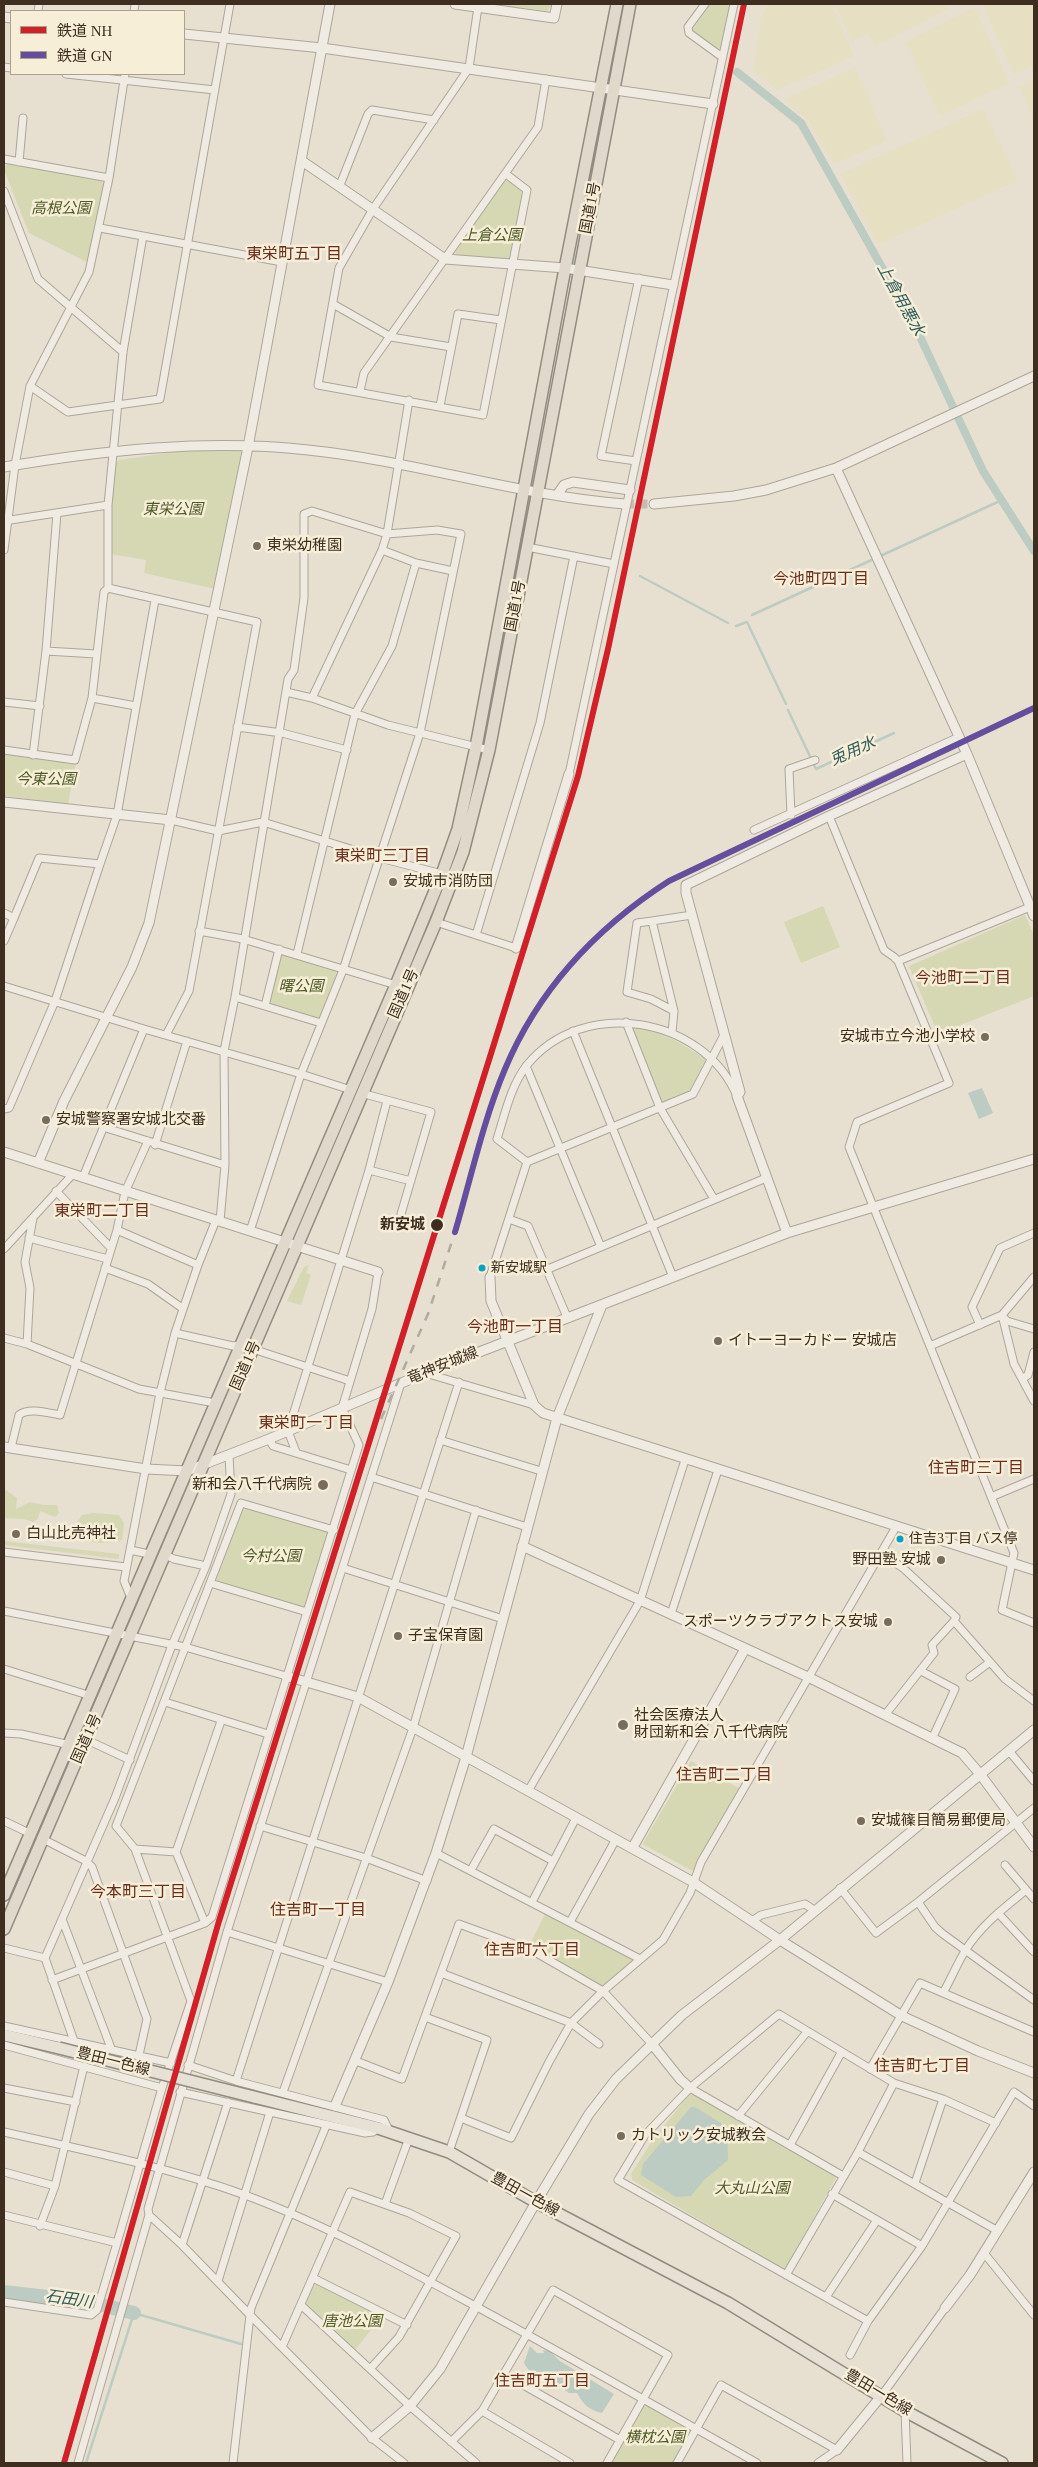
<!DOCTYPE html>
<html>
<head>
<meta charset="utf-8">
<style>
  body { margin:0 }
  #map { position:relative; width:1038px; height:2467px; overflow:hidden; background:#e7e0d1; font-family:"Times New Roman","Noto Sans JP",serif }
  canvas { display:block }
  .frame { position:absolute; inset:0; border:5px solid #3d2e20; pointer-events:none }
  .legend { position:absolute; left:10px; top:10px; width:175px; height:65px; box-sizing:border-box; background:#f7eed8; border:1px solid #ada18e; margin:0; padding:6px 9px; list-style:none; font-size:15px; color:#3d2e20 }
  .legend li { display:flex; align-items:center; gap:10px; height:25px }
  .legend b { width:25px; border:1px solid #ada18e }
</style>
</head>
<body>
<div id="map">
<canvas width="1038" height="2467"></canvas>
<div class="frame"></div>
<ul class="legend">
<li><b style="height:6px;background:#d12027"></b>鉄道 NH</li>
<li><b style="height:6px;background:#654e9e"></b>鉄道 GN</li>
</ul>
</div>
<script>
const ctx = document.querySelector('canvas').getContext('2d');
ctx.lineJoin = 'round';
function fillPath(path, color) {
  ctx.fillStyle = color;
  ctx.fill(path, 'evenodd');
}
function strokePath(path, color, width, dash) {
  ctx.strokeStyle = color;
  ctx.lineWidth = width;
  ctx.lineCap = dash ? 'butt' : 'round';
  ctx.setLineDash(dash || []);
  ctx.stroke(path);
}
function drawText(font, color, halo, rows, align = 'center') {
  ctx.font = font + ' "Times New Roman","Noto Sans JP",serif';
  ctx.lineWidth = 5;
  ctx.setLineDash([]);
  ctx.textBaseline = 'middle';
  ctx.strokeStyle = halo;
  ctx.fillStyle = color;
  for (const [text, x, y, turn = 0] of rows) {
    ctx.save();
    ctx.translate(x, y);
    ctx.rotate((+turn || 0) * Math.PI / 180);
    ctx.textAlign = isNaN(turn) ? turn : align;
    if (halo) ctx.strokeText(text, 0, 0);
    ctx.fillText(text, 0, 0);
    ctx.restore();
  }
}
fillPath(new Path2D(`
  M777,4H831L854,56L777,90L753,70L763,10Z
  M835,4H947L948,9L875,46L868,33L852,41Z
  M985,4H1034V65L1014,75L983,5Z
  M975,7L1009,83L940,116L906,42Z
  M855,67L887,141L834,164L808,120L784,100Z
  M1034,79V119L1019,87Z
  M983,109L1018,180L879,244L840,174Z`), '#e6dfc2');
fillPath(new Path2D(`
  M493,4H552L547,11Z
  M710,4H731L721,48L715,49L694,33L693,29Z
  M7,162L100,180L104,184L89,263L29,233L4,170Z
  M508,180L522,190L523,193L511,257L508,260L457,256L455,250L504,181Z
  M245,449L215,589L144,573L146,560L111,554V506L116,462L119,460L181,451Z
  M4,754L76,763L68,804L4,796Z
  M823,906L840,947L801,963L784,922Z
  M1025,915L1034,935V996L938,1034L909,966Z
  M283,953L335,970L337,973L319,1017L316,1019L270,1004L268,1001L279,955Z
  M633,1026C661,1030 681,1043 704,1058L706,1062L690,1092L663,1103L659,1101L630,1029Z
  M309,1265L306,1273L311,1275L301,1305L287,1301L304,1267Z
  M6,1490L17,1498L16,1509L30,1502L44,1505H57L59,1513L55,1517L40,1511L38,1519L33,1522L24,1519L4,1518V1491Z
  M247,1508L327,1532L329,1535L306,1606L302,1607L217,1582L216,1578L240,1512Z
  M93,1513L119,1515L124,1523L122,1540C104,1544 88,1545 74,1532L75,1526L82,1515Z
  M4,1541L119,1554V1559L4,1545Z
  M691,1761L740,1789L693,1871L644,1845L643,1843Z
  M546,1912L636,1960L602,1988L529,1946Z
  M694,2093L837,2176L786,2268L783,2269L632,2180L631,2174L654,2138L689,2095Z
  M317,2284L382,2316L355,2350L307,2306L306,2302L314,2285Z
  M648,2405L690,2428L691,2432L672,2463H611L644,2406Z`), '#d6d7b3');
fillPath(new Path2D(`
  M982,1088L993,1113L979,1119L968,1093Z
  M691,2107H695L727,2127L728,2160L704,2180L691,2196L676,2197L641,2175L643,2164Z
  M530,2346L537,2353H544L543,2350L549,2351L560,2361L614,2394L602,2413C590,2411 583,2404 577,2393H569C555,2382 533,2380 524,2363Z`), '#bcccc2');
strokePath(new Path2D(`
  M640,576L728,623
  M752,615L1002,500
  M736,626L747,622L786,704
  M788,710L816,769L894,733
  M86,2463L134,2313L241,2344`), '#bcccc2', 2.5);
strokePath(new Path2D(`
  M737,72L801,123L916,328L983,471L1034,551`), '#bcccc2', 8);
strokePath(new Path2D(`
  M4,2292L90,2302L134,2313`), '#bcccc2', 14);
strokePath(new Path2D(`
  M625,504H654`), '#c5bcae', 9, [9, 4.5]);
const minor = new Path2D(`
  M705,4L688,27L689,33L722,57
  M478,7L469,68L373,209L339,268L318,385L483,415L527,190L506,174
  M38,11L39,4
  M134,11L135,4
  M4,67L11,68
  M66,74L215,90
  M4,159L109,178
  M19,162L23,118
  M340,185L368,114L372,110L434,120
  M4,191L38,279L123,352
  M100,228L282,262
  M333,304L391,337L451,347
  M30,386L68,412L160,399L230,4
  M360,391L364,373L538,127L546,79
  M440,406L458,314L501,320
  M636,461L601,456L639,278
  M4,521L108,505
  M527,547L614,564
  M4,550L15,465L30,386L89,272L109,178L125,74
  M382,550L416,563L453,571
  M108,588L257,622L189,991L166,1035
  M46,651L96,654
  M286,692L312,698L388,725L489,750
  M92,698L136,706
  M312,698L382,550L387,534L409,400
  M4,702L40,706
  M237,727L282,733L347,750
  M4,750L75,760L92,698L104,592L108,588V505L123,352L143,236
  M33,755L46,651L57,513
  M569,774L734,4
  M791,815L789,769L815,760
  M829,816L884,950L894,957L898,961L949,1083L857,1122L849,1147L1014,1553L1002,1610L1034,1623
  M171,820L218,831L263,822L380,858L442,874
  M754,830L959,737
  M100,864L117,815L155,600
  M4,913L14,918L39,858L100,864L55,1001L9,1108L4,1109
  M652,921L692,915
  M436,922L516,948
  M199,931L243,939L396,985
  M476,935L540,723L574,556
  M4,941L14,918
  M297,954L355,714L392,646L416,563
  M898,961L1030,907
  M4,986L144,1029L83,1177
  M235,997L321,1023
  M265,1006L279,949
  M626,1022L660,1108L714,1199
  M144,1029L301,1074L351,1090
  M573,1031L673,1277
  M672,1033L674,1011L652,921L637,923L627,992L651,999L674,1011
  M526,1066L601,1247
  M361,1093L431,1112L401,1214
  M103,1127L225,1165
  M155,1145L187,1041
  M527,1162L497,1139C505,1114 511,1085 527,1065C583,996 703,1016 737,1096
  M527,1162L693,1094L724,1035
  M369,1170L411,1181
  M56,1191L111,1248
  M509,1219L528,1226L567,1317
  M220,1221L225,1165L224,1051L235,997L288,679L294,670L304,598V514L312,511L387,534L437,530L461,534L420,733L343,970L301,1074L250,1231
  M117,1230L198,1265
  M29,1238L108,1259
  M4,1249L73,1174
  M105,1268L148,1284L182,1308
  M548,1269L766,1178
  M490,1277L527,1162
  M1002,1315L1014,1364L1034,1401
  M1002,1316L1007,1321L1034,1329
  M980,1325L972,1307L1000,1248L1034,1233
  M175,1333L233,1346L240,1345
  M4,1338L27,1344L139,1389L215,1403
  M27,1344L30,1288L25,1262L33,1218
  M930,1346L1002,1315L1034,1277
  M253,1349L350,1381
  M425,1373L534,1405
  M1022,1379L1028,1375L1034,1352
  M269,1439L273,1446L351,1470
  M440,1440L541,1471
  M11,1448L19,1415C29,1407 48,1413 60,1415L117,1230L125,1192L148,1141
  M296,1452L288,1431L369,1170L387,1101
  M371,1477L527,1527
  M991,1497L1034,1479
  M130,1550L149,1554
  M4,1552L126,1567
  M881,1553L903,1568L956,1617L954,1621
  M165,1555L174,1559L206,1566
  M343,1568L503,1619
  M210,1583L307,1612
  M131,1598L124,1581L160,1393L175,1333L198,1265L216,1220
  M4,1611L185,1647L286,1676
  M671,1614L718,1470
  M4,1669L91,1696
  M921,1671L955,1689L932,1739
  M970,1677L990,1662
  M165,1702L268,1734
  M885,1715L934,1653L932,1645L954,1621L1005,1679L1034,1701
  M4,1733L21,1734L70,1745
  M87,1740L130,1760
  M1009,1751L1034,1781
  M528,1791L640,1601L685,1460
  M4,1821L31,1834
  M260,1826L366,1858L427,1881
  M41,1838L86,1861L92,1867L147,2019L139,2055
  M176,1852L135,1849L116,1826L241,1503L334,1530
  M436,1853L640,1959
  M1005,1865L1034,1899
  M471,1870L494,1829L553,1861
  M840,1888L876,1933L918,1902L1034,1808
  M532,1902L576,1818
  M918,1902L935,1927L943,1934L1034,2000
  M998,1913L1034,1952
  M62,1919L111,2048
  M752,1921L761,1915L805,1904L814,1910
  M570,1922L616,1839
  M205,1923L176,1852L221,1721
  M227,1932L388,1982
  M4,1948L45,1958
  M441,1973L571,2023L599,2044
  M52,1980L205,1923L212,1917L359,1445L342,1408L372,1309L378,1272
  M943,1993C951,1979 957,1964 965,1951C980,1926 1004,1908 1026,1890
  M425,2017L487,2040L449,2152
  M4,2026L171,2063
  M74,2041L45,1958L115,1798L172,1645L206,1566L231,1494L229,1455
  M4,2045L162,2088
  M356,2061L402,2079L459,1924L533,1951L603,1991L652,2044
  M188,2065L236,2081L384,2120L390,2132
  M870,2069L920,1983L1034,2032
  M236,2081L459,1382
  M4,2088L76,2102
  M690,2088L843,2176
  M180,2092L365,2133L373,2132L378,2128
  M283,2092L413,1728L476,1510
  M738,2116L807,2032
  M461,2118L511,2138L549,2062L571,2023L603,1991L663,1940L690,1893L701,1862L896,1527
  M326,2126L251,2308L250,2315L372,2438L404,2463
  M4,2132C84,2150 167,2167 245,2195C326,2225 401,2266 477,2307C571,2358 664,2411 757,2463
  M790,2145L841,2053
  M858,2152L998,2231
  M4,2172L55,2186
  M915,2183L943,2099
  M832,2194L922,2246
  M385,2204L409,2138
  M4,2215L117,2243L162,2088L191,2001L135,1849
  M40,2226L55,2186L84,2066
  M182,2245L228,2102
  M984,2253L1034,2315
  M786,2275L858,2152L894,2083
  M313,2278L407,2325
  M218,2281L270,2112
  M826,2297L877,2220
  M4,2302L91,2315L97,2310L117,2243
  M302,2306L410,2406L476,2463
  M868,2321L618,2180L645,2135L690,2088L779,2014L894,2083L943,2099L996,2123
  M282,2347L350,2192L409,2213L456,2236L399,2337L370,2369
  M850,2355L868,2321L922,2246L1014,2092L1034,2106
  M504,2374L620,2440
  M882,2395L945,2308
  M482,2411L570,2463
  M905,2411L907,2463
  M451,2442L482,2411L553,2290L668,2355L607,2463
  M78,2463L149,2215
  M233,2463L250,2315L182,2245L149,2215L148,2209L227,1932L401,1383
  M677,2463L721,2385L837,2450L818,2463`);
const tertiary = new Path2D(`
  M455,4L554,18L557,4
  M4,17L11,18
  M184,34L322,48L713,104
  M302,161L445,259L565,268L673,285
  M4,467C103,450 208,439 308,450C415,461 518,496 625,504
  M836,468L967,754L1034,916
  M557,495L564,485L573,482L630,490
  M654,504L734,496L766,490L836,468L1034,376
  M4,802L171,820
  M516,948L569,774
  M4,1152L378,1272
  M38,1163L64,1101L132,967L149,923L248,447L330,4
  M787,1233L737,1096L740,1092L686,893V885L829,816L967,754
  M490,1277L491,1301L534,1405L543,1413L1034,1570
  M4,1447L146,1469L187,1471L269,1439L425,1373L787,1233L1034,1159
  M522,1546L808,1677L962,1753L980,1774L1034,1847
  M286,1676L358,1697L693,1882L780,1940L902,2016L978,2051L1034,2073
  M633,1847L745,1649
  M652,2044L680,2079L690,2088
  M335,2106L388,1982L436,1853L466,1757L557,1418L602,1305
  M945,2308L970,2275L1034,2172
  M372,2438L410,2406L440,2369L536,2202L589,2114L616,2079L682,2015L780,1940L1034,1730
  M837,2450L882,2395`);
const primary = new Path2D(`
  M4,2035L59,2048
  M254,2097L378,2128L449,2152L536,2202L728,2303L905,2411L1002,2463`);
const trunk = new Path2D(`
  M4,1895L396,985L442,874L458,829L476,747L563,279L617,4
  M4,1929L436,922L463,852L489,750L630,4`);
strokePath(minor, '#ada599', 9);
strokePath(tertiary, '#ada599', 11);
strokePath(primary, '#928b80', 14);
strokePath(trunk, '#928b80', 14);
strokePath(minor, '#efebe3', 7);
strokePath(tertiary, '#efebe3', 9);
strokePath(primary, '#e6e1d4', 11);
strokePath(trunk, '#e0d9cb', 11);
strokePath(new Path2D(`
  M381,1419L428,1314L455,1232`), '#afaaa2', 2.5, [9, 9]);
const primaryBridge = new Path2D(`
  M59,2048L254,2097`);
strokePath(primaryBridge, '#928b80', 14, []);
strokePath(primaryBridge, '#e6e1d4', 11);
strokePath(new Path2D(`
  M64,2463L219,1921L578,776L608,649L744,4`), '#d12027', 6);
strokePath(new Path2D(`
  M455,1232C471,1178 483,1121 505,1069C539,988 596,928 669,881L1034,708`), '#654e9e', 6);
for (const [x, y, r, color] of [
  [257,546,5,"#786c5e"],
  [393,882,5,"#786c5e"],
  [985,1037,5,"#786c5e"],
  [46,1120,5,"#786c5e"],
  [437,1225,7,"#3d2e20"],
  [482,1268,4.5,"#03a3c5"],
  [718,1341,5,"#786c5e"],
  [323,1485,6,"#786c5e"],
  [16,1534,5,"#786c5e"],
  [900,1539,4.5,"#03a3c5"],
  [941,1560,5,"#786c5e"],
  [888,1622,5,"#786c5e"],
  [398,1636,5,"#786c5e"],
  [623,1725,6,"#786c5e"],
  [861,1821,5,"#786c5e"],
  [621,2136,5,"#786c5e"]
]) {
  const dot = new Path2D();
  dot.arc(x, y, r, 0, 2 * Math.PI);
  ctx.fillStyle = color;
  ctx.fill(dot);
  strokePath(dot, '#f7eed8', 2);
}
drawText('14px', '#3d2e20', '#f7eed8', [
  ["新安城駅",491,1268],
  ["住吉3丁目 バス停",909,1539]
], 'left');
drawText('15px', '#3d2e20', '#f7eed8', [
  ["国道1号",591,208,-79],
  ["国道1号",516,606,-79],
  ["国道1号",404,994,-66],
  ["国道1号",246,1366,-66],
  ["竜神安城線",443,1366,-22],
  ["国道1号",87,1739,-66],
  ["豊田一色線",113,2062,14],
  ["豊田一色線",525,2195,29],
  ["豊田一色線",878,2393,31]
]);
drawText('italic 15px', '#4d5a26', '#f7eed8', [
  ["高根公園",61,209],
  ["上倉公園",492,236],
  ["東栄公園",173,510],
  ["今東公園",46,780],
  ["曙公園",301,987],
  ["今村公園",271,1557],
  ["大丸山公園",752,2189],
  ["唐池公園",352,2322],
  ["横枕公園",655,2438]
]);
drawText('15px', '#3d2e20', '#f7eed8', [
  ["東栄幼稚園",267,546],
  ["安城市消防団",403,882],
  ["安城市立今池小学校",975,1037,"right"],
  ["安城警察署安城北交番",56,1120],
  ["イトーヨーカドー 安城店",728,1341],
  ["新和会八千代病院",312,1485,"right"],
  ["白山比売神社",26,1534],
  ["野田塾 安城",931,1560,"right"],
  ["スポーツクラブアクトス安城",878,1622,"right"],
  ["子宝保育園",408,1636],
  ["社会医療法人",634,1716],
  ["財団新和会 八千代病院",634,1733],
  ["安城篠目簡易郵便局",871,1821],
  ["カトリック安城教会",631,2136]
], 'left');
drawText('bold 15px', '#3d2e20', '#f7eed8', [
  ["新安城",425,1225]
], 'right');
drawText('16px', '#6b2e1e', '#f7eed8', [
  ["東栄町五丁目",294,255],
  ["今池町四丁目",821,580],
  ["東栄町三丁目",382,857],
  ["今池町二丁目",963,979],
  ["東栄町二丁目",102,1212],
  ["今池町一丁目",515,1328],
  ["東栄町一丁目",306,1424],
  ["住吉町三丁目",976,1469],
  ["住吉町二丁目",724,1776],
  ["今本町三丁目",138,1893],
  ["住吉町一丁目",318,1911],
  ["住吉町六丁目",532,1951],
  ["住吉町七丁目",922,2067],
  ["住吉町五丁目",542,2382]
]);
drawText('italic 16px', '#2f5d5a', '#f7eed8', [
  ["上倉用悪水",900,300,61],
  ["兎用水",853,752,-24],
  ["石田川",69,2300,8]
]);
</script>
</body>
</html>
